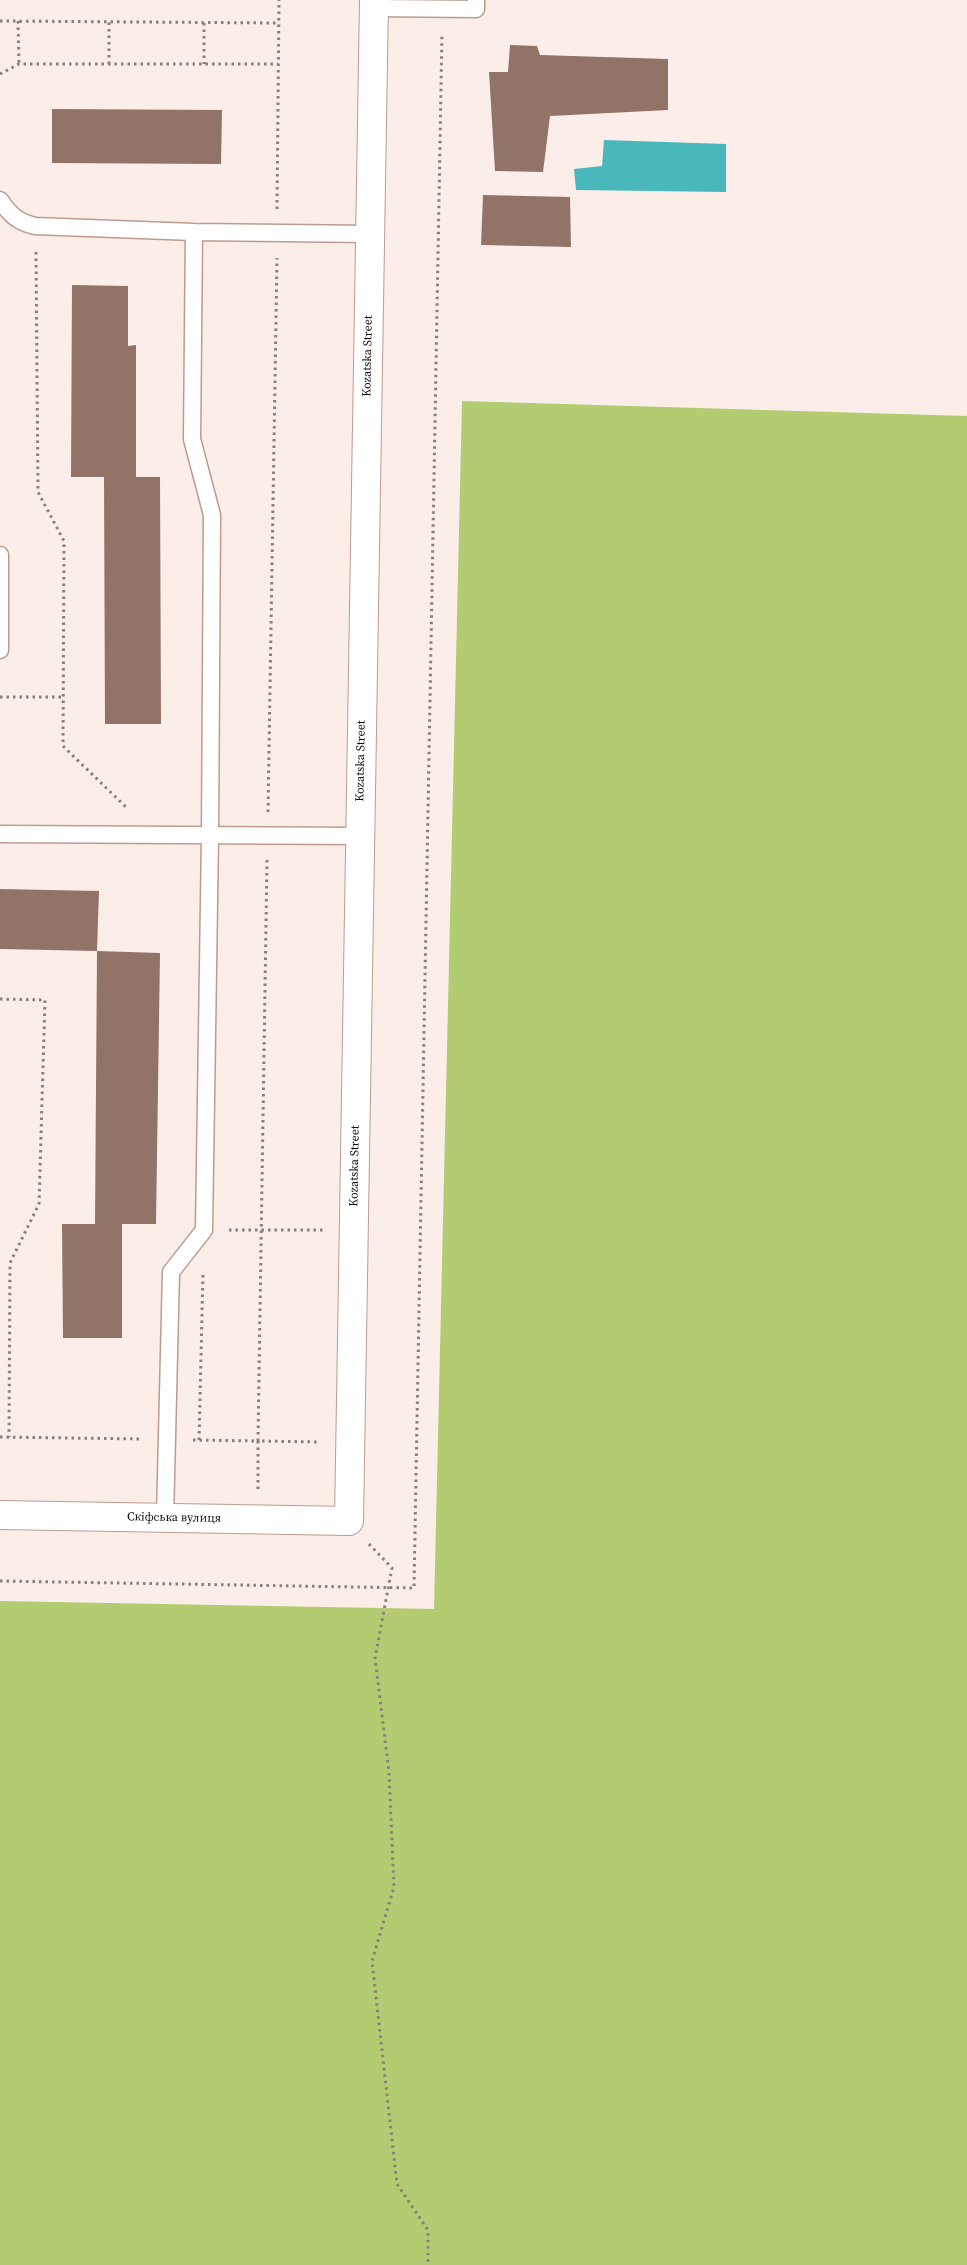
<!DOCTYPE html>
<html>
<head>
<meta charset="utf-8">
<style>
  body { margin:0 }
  canvas { display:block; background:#fbede8 }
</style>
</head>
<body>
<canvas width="967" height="2265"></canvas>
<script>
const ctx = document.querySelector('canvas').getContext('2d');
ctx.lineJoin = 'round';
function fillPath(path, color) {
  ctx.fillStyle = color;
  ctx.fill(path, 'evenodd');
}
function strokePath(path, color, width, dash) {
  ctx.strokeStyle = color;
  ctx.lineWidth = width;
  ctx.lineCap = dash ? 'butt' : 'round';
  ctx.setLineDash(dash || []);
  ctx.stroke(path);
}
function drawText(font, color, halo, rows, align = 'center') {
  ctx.font = font + ' "Source Serif 4",serif';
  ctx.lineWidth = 5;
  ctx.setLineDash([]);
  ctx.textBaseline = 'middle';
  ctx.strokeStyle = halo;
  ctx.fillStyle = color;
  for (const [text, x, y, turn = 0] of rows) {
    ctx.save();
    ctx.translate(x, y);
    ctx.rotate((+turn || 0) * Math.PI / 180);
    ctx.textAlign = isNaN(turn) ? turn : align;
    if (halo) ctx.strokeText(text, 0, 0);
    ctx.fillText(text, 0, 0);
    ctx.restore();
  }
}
fillPath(new Path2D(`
  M462,401L967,416V2265H0V1601L434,1609Z`), '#b3cc71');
fillPath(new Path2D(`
  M604,140L726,144V192L576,190L574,169L602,166Z`), '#48b8bd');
fillPath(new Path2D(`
  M510,45L537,46L540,55L668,59V110L550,116L543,172L495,171L489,72H508Z
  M52,109L222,110L221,164L52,163Z
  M483,195L570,197L571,247L481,245Z
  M72,285L128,286V346L136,345V477H160L161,724H105L104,477H71Z
  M0,889L99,891L97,951L0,949Z
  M97,951L160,953L156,1224H122V1338H63L62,1224H95Z`), '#927368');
const lane = new Path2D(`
  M374,8L476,9V0
  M0,200C10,215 18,222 35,226L194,232L370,234
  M0,555V650
  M0,834L360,836
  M165,1518L171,1272L204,1230L210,836L212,515L192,439L194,232`);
const street = new Path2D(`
  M0,1515L349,1521L374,0`);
strokePath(lane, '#bd9c90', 19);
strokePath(street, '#bd9c90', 30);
strokePath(new Path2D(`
  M0,21L278,23
  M18,21L19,63
  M204,23V64
  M109,64V22
  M0,74L19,64H278
  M277,209L279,0
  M36,252L38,492L64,541L63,746L128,809
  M0,697H62
  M268,812L277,258
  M0,999L45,1000L39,1204L10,1263L9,1437
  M229,1230H323
  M0,1437L142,1439
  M193,1440L258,1441L267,860
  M199,1440L203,1273
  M258,1489V1441L320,1442
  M369,1544L392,1568L375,1658L389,1772L394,1887L372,1961L397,2184L428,2230V2265
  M0,1581L414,1588L442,33`), '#8a7e79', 3, [2.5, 4]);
strokePath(lane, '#fff', 16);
strokePath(street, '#fff', 28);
drawText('12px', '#130905', '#fefefe', [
  ["Kozatska Street",368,356,-89],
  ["Kozatska Street",361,761,-89],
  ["Kozatska Street",355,1166,-89],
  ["Скіфська вулиця",174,1518,1]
]);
</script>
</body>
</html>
